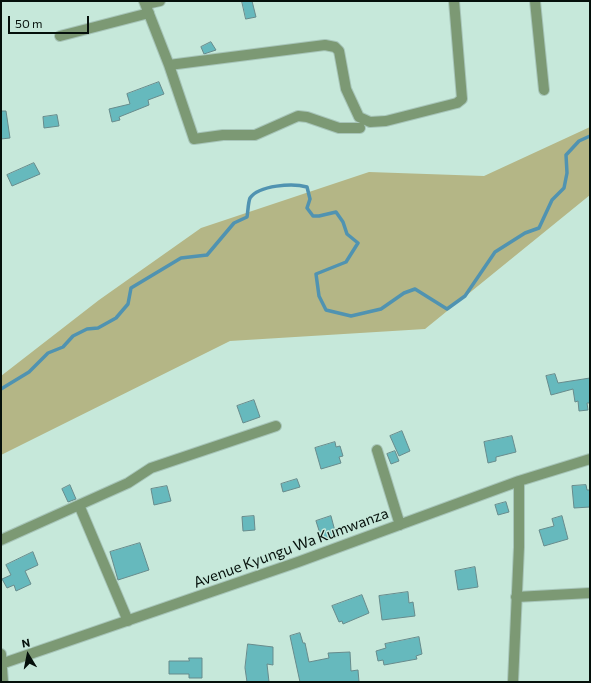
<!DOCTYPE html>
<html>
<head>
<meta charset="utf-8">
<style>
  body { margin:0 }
  #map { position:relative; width:591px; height:683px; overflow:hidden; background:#c6e8da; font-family:Commissioner,sans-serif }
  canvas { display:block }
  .frame { position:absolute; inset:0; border:2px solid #05100b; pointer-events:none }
  .north { position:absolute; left:8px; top:635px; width:40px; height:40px; -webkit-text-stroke:3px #c6e8da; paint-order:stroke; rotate:350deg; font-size:11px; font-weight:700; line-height:16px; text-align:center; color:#05100b }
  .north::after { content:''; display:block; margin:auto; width:14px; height:18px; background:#05100b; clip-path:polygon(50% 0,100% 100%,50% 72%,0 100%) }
  .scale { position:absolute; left:8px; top:16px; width:81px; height:18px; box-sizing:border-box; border:2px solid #05100b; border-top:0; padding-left:5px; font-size:12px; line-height:14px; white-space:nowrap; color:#05100b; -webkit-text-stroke:3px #c6e8da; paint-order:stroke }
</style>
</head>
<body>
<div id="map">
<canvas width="591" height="683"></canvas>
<div class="frame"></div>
<div class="north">N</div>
<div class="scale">50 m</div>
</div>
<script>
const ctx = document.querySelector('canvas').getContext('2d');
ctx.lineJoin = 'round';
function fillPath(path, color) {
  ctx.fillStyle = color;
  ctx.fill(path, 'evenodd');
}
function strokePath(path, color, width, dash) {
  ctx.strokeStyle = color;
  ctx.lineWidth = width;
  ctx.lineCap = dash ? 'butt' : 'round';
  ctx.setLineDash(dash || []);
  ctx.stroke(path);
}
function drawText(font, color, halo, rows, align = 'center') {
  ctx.font = font + ' Commissioner,sans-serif';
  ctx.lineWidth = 3;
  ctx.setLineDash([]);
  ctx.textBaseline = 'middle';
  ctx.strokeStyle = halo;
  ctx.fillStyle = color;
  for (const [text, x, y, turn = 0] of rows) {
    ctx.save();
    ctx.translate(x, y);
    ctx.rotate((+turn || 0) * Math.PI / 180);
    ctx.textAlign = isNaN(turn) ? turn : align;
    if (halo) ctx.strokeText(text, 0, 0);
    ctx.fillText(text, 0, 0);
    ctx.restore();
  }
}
fillPath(new Path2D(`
  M590,127V195L425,329L230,341L1,455V376L99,300L201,228L369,172L484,176Z`), '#b4b686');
strokePath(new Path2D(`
  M1,389L29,372L48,353L63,347L73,336L87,329L98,328L116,318L128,304L131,288L181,258L207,255L234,223L247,217C248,212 248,203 250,198C259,185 293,183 307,187L310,199L307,208L313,216H319L336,212L343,222L347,234L358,243L346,262L316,274L319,296L326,310L351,316L381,309L404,293L415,289L447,309L465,296L495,252L525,233L539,228L552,200L564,188L567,173L566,155L579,141L590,136`), '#5093b1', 3.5);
const building = new Path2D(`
  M242,1H252L256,17L246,19Z
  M211,42L216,50L204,54L201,47Z
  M159,82L164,94L148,100L149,105L119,117L120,120L112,122L109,109L130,104L127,94Z
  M1,111H6L10,138L1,139Z
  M57,115L59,126L44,128L43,117Z
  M34,163L40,174L12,186L7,175Z
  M555,374L558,383L590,378V403H587L588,410L579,411L578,401L575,402L573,389L551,395L546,376Z
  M254,400L260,417L243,423L237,406Z
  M402,431L410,451L399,456L390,436Z
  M512,436L516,452L496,457V461L488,463L484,442Z
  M335,442L336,447L340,446L343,456L339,457L341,463L321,469L315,448Z
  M395,451L399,461L391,464L387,454Z
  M297,479L300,487L283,492L281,484Z
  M70,485L76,499L68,502L62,489Z
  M586,485L587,490H590V507L574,508L572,486Z
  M167,486L171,501L154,505L151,489Z
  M506,502L509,512L498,515L495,505Z
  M254,516L255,530L243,531L242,517Z
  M331,516L336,535L322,540L316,521Z
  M562,516L568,539L544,546L539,530L554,526L552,519Z
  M140,543L149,570L118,580L110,552Z
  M33,552L38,565L25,571L31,584L16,591L14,585L7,588L2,579L11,575L6,565Z
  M475,567L478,587L458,590L455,571Z
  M408,592L409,603L413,602L415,616L382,620L379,596Z
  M362,595L369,613L343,624L342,621L339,622L332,606Z
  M300,633L303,643H305L309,662L329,658L328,653L350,652L351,671L358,670L359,682H300L290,636Z
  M419,637L422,654L416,656L417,659L384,665L383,660L378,661L376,651L386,648L385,644Z
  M248,644L273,647V665L267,664L269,682H247L245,668Z
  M189,658H202V678H189V674H169V661H189Z`);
fillPath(building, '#66b9bd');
strokePath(building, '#678b8c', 1);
const minor = new Path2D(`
  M144,1L169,65L194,139L223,135H255L298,116L307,117L339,128H360
  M535,1L544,90
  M146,4L160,1
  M60,36L149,13
  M169,65L325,45L335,47L339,51L346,89L359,117L370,122L386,121L457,103L462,99L454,1
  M377,450L400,525
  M79,505L128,621
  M1,540L128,483L151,468L276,426
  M516,597L590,593
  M1,654L3,682
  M1,664L298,562L519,481L590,459
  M513,682L519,547V481`);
strokePath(minor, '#a7c5b9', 12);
strokePath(minor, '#7c9974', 10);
drawText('15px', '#05100b', '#c6e8da', [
  ["Avenue Kyungu Wa Kumwanza",291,548,-20]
]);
</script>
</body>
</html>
